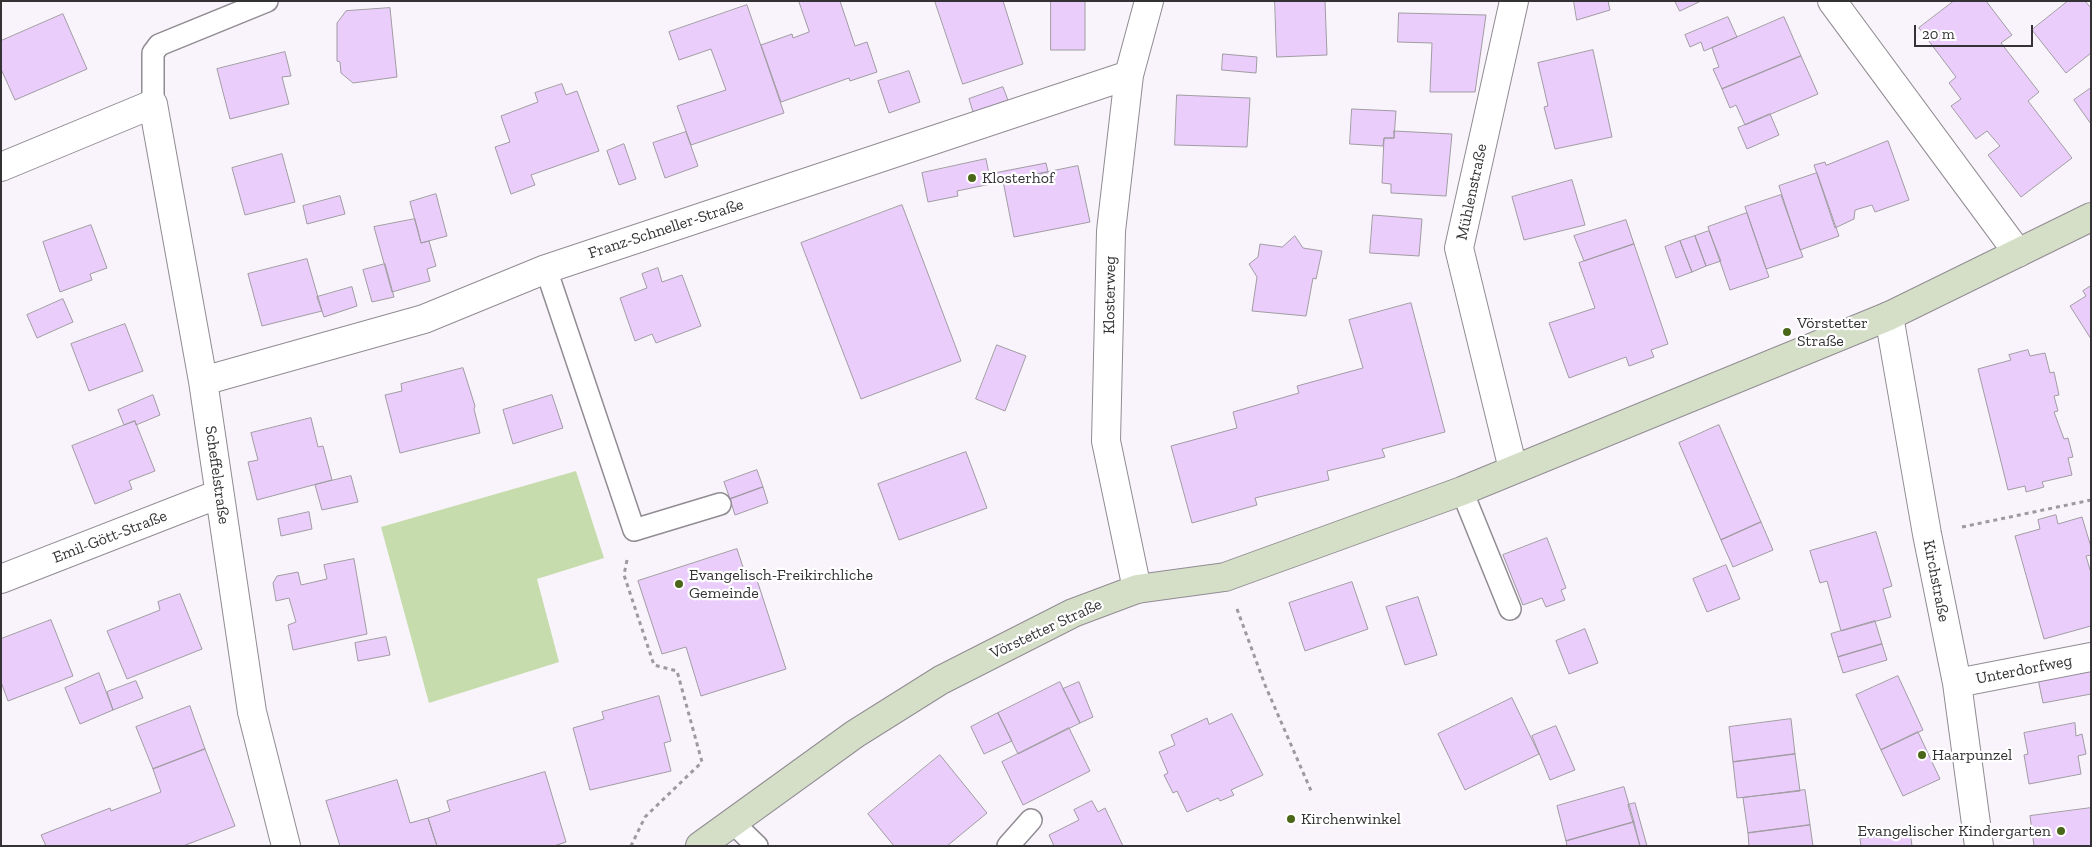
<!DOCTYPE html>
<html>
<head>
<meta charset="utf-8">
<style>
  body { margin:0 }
  #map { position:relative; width:2092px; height:847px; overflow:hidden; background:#f9f4fb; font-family:"Zilla Slab",serif }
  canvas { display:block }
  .frame { position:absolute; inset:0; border:2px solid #343235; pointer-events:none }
  .scale { position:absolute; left:1914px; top:25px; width:119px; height:22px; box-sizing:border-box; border:2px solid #343235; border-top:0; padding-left:6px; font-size:15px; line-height:18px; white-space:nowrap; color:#343235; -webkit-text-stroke:4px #fff; paint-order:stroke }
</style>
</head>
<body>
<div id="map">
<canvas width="2092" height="847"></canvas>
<div class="frame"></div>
<div class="scale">20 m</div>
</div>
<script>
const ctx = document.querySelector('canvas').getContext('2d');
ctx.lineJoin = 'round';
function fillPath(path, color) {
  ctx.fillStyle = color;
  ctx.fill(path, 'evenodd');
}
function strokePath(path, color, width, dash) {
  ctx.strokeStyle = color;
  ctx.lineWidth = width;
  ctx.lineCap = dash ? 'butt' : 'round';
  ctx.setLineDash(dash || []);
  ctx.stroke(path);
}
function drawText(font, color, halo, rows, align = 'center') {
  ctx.font = font + ' "Zilla Slab",serif';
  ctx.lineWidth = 4.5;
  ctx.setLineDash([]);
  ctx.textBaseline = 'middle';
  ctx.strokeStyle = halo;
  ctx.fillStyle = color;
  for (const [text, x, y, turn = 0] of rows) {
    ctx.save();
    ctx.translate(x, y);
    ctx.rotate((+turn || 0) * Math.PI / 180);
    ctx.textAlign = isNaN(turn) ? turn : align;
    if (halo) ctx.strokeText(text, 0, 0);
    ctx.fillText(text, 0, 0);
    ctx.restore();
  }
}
fillPath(new Path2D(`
  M576,471L604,558L537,579L559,662L429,703L381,527Z`), '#c6dcac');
const building = new Path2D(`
  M799,1H840L855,46L867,42L877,72L850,81L849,78L781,102L761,45L792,34L793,38L809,32Z
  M935,1H1003L1023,64L963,84Z
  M1051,1H1085V50H1051Z
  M1275,1H1325L1327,55L1277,57Z
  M1574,1H1608L1610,10L1577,20Z
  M1675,1H1701L1680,11Z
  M1954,1H1986L2012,35L2001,43L2039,92L2028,101L2072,158L2021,197L1988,155L2000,146L1987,131L1976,139L1951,106L1961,99L1949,83L1956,77L1919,28Z
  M2068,1H2085L2091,8V53L2066,73L2032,30Z
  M747,5L784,113L691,145L677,106L726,90L711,49L679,60L669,32Z
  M390,8L397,77L353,83L341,73L340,62L337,61V23L346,11Z
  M1399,13L1486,15L1475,92H1430L1432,43L1398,42Z
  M63,14L87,69L15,100L1,69V41Z
  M1728,17L1737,37L1704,51L1701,42L1690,47L1685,35Z
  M1784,17L1801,56L1722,89L1713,69L1719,67L1712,48Z
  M1593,50L1612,137L1555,149L1544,107L1548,106L1538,63Z
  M285,52L291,76L282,77L289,104L230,119L217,69Z
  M1223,54L1257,57L1256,73L1222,70Z
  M1801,56L1818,94L1745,125L1736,105L1730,108L1722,89Z
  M909,71L920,102L889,113L878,81Z
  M562,84L566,95L577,91L599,151L531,175L535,185L511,194L495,147L510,142L501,116L538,102L535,93Z
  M1003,87L1009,103L974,115L969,99Z
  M2091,88V124L2074,100Z
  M1177,95L1250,98L1247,147L1175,145Z
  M1352,109L1396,111L1394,138H1384L1383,146L1350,144Z
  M1770,114L1779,135L1747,149L1738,128Z
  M1394,131L1452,134L1446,196L1391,193V184L1382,183L1384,138H1394Z
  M686,132L698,166L665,178L653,143Z
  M1888,141L1909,200L1875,212L1872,205L1855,210L1854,219L1835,228L1814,165L1825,162L1826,165Z
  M624,144L636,179L619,185L607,151Z
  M282,154L295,202L245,215L232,168Z
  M986,159L989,174L1046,163L1048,172L957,191L958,196L928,202L922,173Z
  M1078,166L1090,222L1014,237L1003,181Z
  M1817,173L1839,236L1800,250L1779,186Z
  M1572,180L1585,225L1524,240L1512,197Z
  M436,194L447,236L421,243L410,202Z
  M1781,195L1803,257L1766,269L1745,207Z
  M340,196L345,214L307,224L303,206Z
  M902,205L961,361L861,399L801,243Z
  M1747,213L1769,277L1730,290L1708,227Z
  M1373,215L1422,219L1419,256L1370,253Z
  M415,219L421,243L429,241L436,266L427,269L430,281L392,292L374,227Z
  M1626,220L1634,244L1584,261L1574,236Z
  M91,225L107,268L90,274L92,280L60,292L43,242Z
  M1709,231L1721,261L1706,266L1695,236Z
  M1295,236L1303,248L1322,251L1316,279L1313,278L1306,316L1252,311L1257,277L1249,264L1258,257L1260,244L1282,247Z
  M1695,236L1706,266L1692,272L1680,241Z
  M1680,241L1692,272L1676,278L1665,247Z
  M1634,244L1668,344L1651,350L1654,357L1629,366L1626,357L1569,378L1549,323L1595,308L1579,263Z
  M307,259L322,311L262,326L248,274Z
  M385,264L394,297L372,302L363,270Z
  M658,268L662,282L682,275L701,326L656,343L652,334L635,341L620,298L647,288L642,274Z
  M2091,286V339L2070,306L2086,296L2083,291Z
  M352,287L357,306L324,317L317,297Z
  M63,299L73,322L37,338L27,315Z
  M1411,303L1445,432L1382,449L1385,457L1327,471L1329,480L1255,498L1257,505L1192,523L1171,446L1237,428L1233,412L1299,393L1297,386L1363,368L1349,320Z
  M125,324L143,371L89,391L71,344Z
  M997,345L1026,356L1005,411L976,399Z
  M2028,350L2030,356L2045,353L2050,373L2054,372L2059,395L2054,396L2058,411L2054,412L2064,439L2068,438L2073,457L2068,458L2072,475L2042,482L2044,487L2026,492L2025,486L2008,490L1978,369L2011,360L2009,355Z
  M463,368L475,406L474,409L480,433L400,453L385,395L402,391L401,384Z
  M153,395L160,415L136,425L135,421L124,425L118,410Z
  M552,395L563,428L513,444L503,410Z
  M311,418L318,447L323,446L332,480L257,500L248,462L258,460L251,433Z
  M135,421L155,471L129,481L132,489L95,504L72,446Z
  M1719,425L1761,522L1721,540L1679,443Z
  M966,452L987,508L899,540L878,484Z
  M757,470L763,487L730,499L724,482Z
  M351,476L358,502L322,510L315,485Z
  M763,487L768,503L735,515L730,499Z
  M309,512L312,529L281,536L278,519Z
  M2056,515L2058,524L2082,517L2091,547V555L2086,556L2091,573V626L2044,639L2015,536L2040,529L2038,520Z
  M1761,522L1773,550L1733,567L1721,540Z
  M1876,532L1892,586L1883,589L1891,617L1841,631L1827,581L1820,583L1810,551Z
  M1547,538L1566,588L1561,590L1565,600L1546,607L1542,598L1523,605L1503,555Z
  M737,549L748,582L757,580L786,669L701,696L686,647L662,654L638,581Z
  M354,559L367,634L293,650L288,625L296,622L289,598L276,601L273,583L277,576L298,572L301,585L327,579L324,565Z
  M1726,565L1740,599L1707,612L1693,579Z
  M1352,582L1368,629L1305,651L1289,603Z
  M180,594L202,649L127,679L107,631L160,610L158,602Z
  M1418,597L1437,655L1405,665L1386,607Z
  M51,620L73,676L8,701L1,682V639Z
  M1875,621L1882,644L1838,657L1831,634Z
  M1585,629L1598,663L1569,674L1556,641Z
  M386,637L390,655L358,661L355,643Z
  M1882,644L1887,660L1843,673L1838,657Z
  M2091,668V694L2043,703L2038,679Z
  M99,673L113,710L80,724L65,688Z
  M1898,676L1923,730L1881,750L1856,695Z
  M136,681L143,698L113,710L107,692Z
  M1060,682L1080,723L1018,754L998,713Z
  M1079,682L1093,717L1080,723L1063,689Z
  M659,696L671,741L664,743L671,771L590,790L573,728L604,719L602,712Z
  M1512,698L1539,754L1465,790L1438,734Z
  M190,706L205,749L153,769L136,727Z
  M998,713L1012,741L984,754L971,727Z
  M1232,714L1263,775L1231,790L1234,795L1220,801L1218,798L1187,812L1177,791L1173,793L1164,775L1168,773L1159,752L1175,745L1171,735L1207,718L1209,724Z
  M1791,719L1795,754L1733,762L1729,727Z
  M2075,723L2076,736L2082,734L2086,754L2078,756L2081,774L2029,784L2024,755L2028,754L2024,733Z
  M1556,726L1575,770L1550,780L1532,736Z
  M1069,728L1090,771L1023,805L1002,762Z
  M1918,732L1940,779L1903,796L1881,750Z
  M205,749L235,826L183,846H46L41,835L110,808L111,811L161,792L153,769Z
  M1795,754L1800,791L1737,798L1733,762Z
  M940,755L987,813L947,846H894L868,814Z
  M545,772L566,842L554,846H437L428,818L450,811L447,801Z
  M397,780L410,823L428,818L437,846H340L326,801Z
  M1624,787L1634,822L1566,841L1557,806Z
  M1805,790L1810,825L1748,833L1743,798Z
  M1092,801L1098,812L1105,808L1123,846H1054L1049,835L1079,820L1074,810Z
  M1635,803L1647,846H1640L1628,805Z
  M2091,808V846H2034L2030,816Z
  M1634,822L1640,846H1567L1566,841Z
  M1810,825L1813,846H1749L1748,833Z
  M1910,831L1912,846H1861L1860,839Z`);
fillPath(building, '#ebcdfc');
strokePath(building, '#a09ca2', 1);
const lane = new Path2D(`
  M153,104V53L159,45L267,1
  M546,269L634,530L720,504
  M1462,491L1510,609
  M733,823L757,846
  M1008,846L1031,820`);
const street = new Path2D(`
  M1832,1L2018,253
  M1,167L153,104L203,381L252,712L286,846
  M1889,316L1927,534L1957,683L1979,846
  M203,381L424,319L546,269L1129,75
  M1513,469L1459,248L1514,1
  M1,579L219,494
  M1137,589L1106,441L1111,231L1129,75L1149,1
  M1957,683L2091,657`);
const secondary = new Path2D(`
  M700,846L855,734L941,680L1073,613L1137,589L1225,577L1462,491L1889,316L2091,217`);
strokePath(lane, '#908c92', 24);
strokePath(street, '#908c92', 30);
strokePath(secondary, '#908c92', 30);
strokePath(new Path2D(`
  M1962,527L2091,500
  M627,560L624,575L654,665L677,671L702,762L645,817L631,846
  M1237,609L1265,685L1312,793`), '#9d9a9f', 3, [4, 4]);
strokePath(lane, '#fff', 21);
strokePath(street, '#fff', 28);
strokePath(secondary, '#d5dfc7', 28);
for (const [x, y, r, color] of [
  [972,178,5,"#4a6619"],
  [1787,332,5,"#4a6619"],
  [679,584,5,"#4a6619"],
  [1922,755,5,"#4a6619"],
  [1291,819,5,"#4a6619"],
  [2061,831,5,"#4a6619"]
]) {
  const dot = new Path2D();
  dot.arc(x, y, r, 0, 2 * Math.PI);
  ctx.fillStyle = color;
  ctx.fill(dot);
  strokePath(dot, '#fff', 2);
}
drawText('16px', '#343235', '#fff', [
  ["Klosterhof",982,178],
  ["Vörstetter",1797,323],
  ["Straße",1797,341],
  ["Evangelisch-Freikirchliche",689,575],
  ["Gemeinde",689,593],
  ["Haarpunzel",1932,755],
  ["Kirchenwinkel",1301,819],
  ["Evangelischer Kindergarten",2051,831,"right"]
], 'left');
drawText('16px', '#343235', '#fff', [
  ["Mühlenstraße",1472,192,-78],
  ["Franz-Schneller-Straße",666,229,-18],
  ["Klosterweg",1110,295,-89],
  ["Scheffelstraße",217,475,82],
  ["Emil-Gött-Straße",110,537,-21],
  ["Kirchstraße",1936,581,79],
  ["Vörstetter Straße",1046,629,-25],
  ["Unterdorfweg",2024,670,-11]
]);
</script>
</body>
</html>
